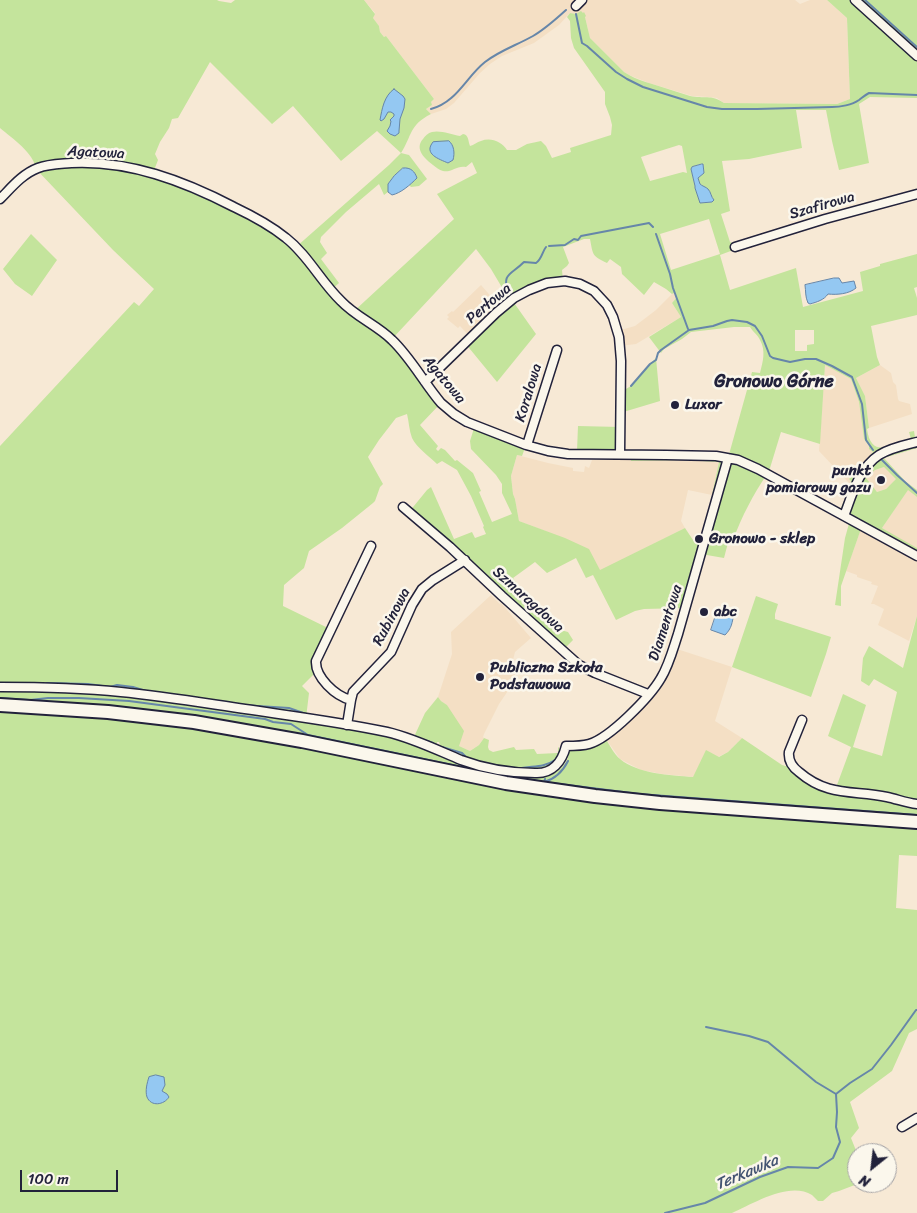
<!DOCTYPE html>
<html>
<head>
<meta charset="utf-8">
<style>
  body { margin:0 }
  #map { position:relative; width:917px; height:1213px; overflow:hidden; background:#f7e9d5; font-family:Sriracha,sans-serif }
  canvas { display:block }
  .north { position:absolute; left:847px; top:1143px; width:50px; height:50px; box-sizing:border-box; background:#fbf7ec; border:1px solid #a4a2a5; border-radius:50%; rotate:209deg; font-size:14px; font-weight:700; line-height:20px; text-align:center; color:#22223b }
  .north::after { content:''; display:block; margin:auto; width:18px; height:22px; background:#22223b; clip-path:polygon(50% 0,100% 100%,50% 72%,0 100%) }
  .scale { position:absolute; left:20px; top:1170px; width:98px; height:22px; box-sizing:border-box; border:2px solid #22223b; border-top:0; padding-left:6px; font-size:15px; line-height:18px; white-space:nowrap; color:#22223b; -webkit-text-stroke:4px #fbf7ec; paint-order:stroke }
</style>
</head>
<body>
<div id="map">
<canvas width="917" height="1213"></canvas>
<div class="north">N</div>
<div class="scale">100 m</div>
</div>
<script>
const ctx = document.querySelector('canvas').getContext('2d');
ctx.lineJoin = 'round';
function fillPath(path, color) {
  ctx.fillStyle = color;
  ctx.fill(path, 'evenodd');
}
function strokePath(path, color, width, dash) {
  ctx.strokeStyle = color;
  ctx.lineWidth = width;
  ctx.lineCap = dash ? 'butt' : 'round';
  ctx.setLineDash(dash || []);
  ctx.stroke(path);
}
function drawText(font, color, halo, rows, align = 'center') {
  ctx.font = font + ' Sriracha,sans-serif';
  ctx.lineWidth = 5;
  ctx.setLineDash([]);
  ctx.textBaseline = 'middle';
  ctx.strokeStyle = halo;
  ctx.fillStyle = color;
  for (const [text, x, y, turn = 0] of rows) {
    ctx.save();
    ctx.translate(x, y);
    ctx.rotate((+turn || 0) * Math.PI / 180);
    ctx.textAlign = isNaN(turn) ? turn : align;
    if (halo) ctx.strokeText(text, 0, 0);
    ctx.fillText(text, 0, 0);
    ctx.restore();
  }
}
fillPath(new Path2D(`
  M364,0H795L800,4L810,0H827L847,18L850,99L837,104L724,103L717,98L709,97L692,96L649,83L629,75L624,72L590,38L585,17L570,13L559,25L534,43L502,56L490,64L480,73L454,103L446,109L431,114L426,109L432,105L430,103L434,99L386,36L384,37L380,32L379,26L373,18L375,13Z
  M481,285L501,308L470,337L460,326L458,328L447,319L449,317L447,315L452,311L453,312Z
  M674,292L677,297L672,303L681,317L636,344L620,346L617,331L635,326L656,310Z
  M825,365L851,379L859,402L864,439L873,452L849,479L851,481L850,484L819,451Z
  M880,365L891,373L893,382L896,385L898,399L899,401L910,404L912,414L869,428L865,396L856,378Z
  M517,455L548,463L573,468V471L584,472L585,466L589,468L592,460H683L719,462L712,495L688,490L681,521L685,528L600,571L558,536L519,521L515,499L513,494L511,476Z
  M884,467L897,479L886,489L877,492L865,479L875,470Z
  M908,489L917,497V549L882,528Z
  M862,526L917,556V616L909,641L878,625L884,609L874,604H871L878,586L871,584L872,582L857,577V575L846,571Z
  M491,595L500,604L501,603L531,638L515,652L513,660L517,666L512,685L499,704L484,734L483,737L484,738L479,745L470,751L459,746L447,705L441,701L438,697L452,654L451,632Z
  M674,648L732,667L715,721L742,738L728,752L718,757L693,777L662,774L641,770L620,759L604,736L657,684Z`), '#f4dfc4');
fillPath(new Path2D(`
  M0,0H217L219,1L231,3L235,0H364L375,14L373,18L379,26L380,32L384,37L386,36L434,99L431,102L432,105L426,109L431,114C409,125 412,136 401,153L409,155L427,179L419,186L411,187L409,185L417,178L413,171L403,168L394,176L388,184V192L384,195L379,184L346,212L321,237L320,242L327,253L321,259L339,283L331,290L353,312L454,219L437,194L477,173L472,162L466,167C457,165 451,173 443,171C439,170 436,167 433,165C425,159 414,149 423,139C425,136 428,133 432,132C440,130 451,134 460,136L463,134C469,135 468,141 470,146C474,145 477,142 481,141C491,137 502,142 507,150H516L527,144L541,141L546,146L552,158L571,152L570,148L611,135L612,125L610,117L605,104V92L574,48L571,38L570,21L567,17L570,13L576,14L581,11L583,13L584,12L586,16L585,17L590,38L624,72C637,81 654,84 668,89C675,91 683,94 690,96C704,99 711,94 724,103L837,104L850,99L847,18L827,0H917V98L870,97L859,104L869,163L839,170L832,141L826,110H796L802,148L749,159L722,161L730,211L721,214L730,242L734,244L736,249L720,255L730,290L796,268L803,307L863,291L860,272L880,266V264L917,254V287L914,288L917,298V315L871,326L877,357L880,365L856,378L865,396L869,428L867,429C871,459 891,445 911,439L909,432L914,431L915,437H917V448L884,458L905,481L917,490V497L908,490L882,528L917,548V556L862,526L841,586V606L835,605L845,538L850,520L840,510L851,485L850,484L851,481L849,479L873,452L869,449V446L864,439L859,402L851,379L825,365L820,444L781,432L770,468L769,470H767V474C753,495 742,516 733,540L729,539L724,558L701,554L685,608L644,609L635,611L616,620L593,575L586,578L576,558L547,573L535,562L513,578L543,620L557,629L568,632L573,640L563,650L409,512L427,490L431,487L454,539L472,532L475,538L486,534L483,527L484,526L471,496L457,470L442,461L437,464C429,456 417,448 412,438C409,430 409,422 407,414L396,418L379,440L368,457L383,484L380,487L375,501L373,503L342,528L309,551L304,568L284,585L283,606L328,628L314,658L315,673L302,686L309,693L306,718L413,739L425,713L438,697L441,701L447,705L464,731L459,746L470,751L479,745L484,738L489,740L488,747L489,750L493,752L514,747L516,750L534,749L537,754L558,753V747L559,748C560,778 527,764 511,769L471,761L441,748L439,742H437L436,749C463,759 521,785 549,776C557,773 564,766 568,758L564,755L566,746L604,736C609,744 614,754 620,759C638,774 670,775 693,777L706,750L719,757L728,752L742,738L782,765L792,768L834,793L851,747L828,736L843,694L866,705L853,747L882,756L897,692L874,679L869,686L861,681L863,658L869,646L903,668L917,616V816L685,799L588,789L499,776L308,737L0,700V446L134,302L139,306L154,289L113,250L36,169C34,153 12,138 0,128ZM210,62L272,124L293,106L341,161L377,131L401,153L389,165L296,247L257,218L153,173L158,160L155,154L160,142L169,128L172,119L178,118ZM679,145L682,146L687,173L683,172L650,181L641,157ZM701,164H703L704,173L698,178L700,184C707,189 711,193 712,202L701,203L695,188V186L691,169L692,167ZM709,219L720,254L671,270L660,234ZM584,239H590C593,255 592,256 607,263L610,259L621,267L622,274L644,295L654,282L666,289L672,294L674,293L677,297L672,303L681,317L649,337L661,353L664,349L682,339L691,332L734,327H750C753,332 758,335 760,340C766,351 763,361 760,373L752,372L728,458L631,454V461L683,460L719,462L712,495L717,496L703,546L695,543L685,528L600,570L589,549L565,538L519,521L515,499L513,494L511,476L517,455L522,456L526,445L475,425L470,441L471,449L496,475L502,484V493L512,514L492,522L479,492L481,491L473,473L457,460L455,461L445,450L441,448L438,451L436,449L438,446L420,425L441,403L392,339L476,249L491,269L510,301L465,343L497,382L536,334L512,300L563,281L562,270L567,266L569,263L563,247ZM795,330H814V344L807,345V351H795ZM884,467L896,479L886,489L877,492L866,478L875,470Z
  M31,234L57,260L32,296L15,284L3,269Z
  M656,358L660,401L620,413L621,397L626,389L631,386L650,364Z
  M578,426L620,427V454L577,451Z
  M756,596L778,604L775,614V619L831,637L826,654L811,697L732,667Z
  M0,711L68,715L125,720L230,733L305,747L487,786L583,801L917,827V856L899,855L896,908L917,910V1029L909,1033L892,1071L850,1102L859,1128L851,1138L857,1153V1183H860L839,1191L832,1193L823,1201H818C816,1199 814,1197 812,1195C789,1181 753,1204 732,1213H0Z`), '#c4e49c');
const water = new Path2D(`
  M394,89L403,96L405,99L404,108L400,119L399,131V133L395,136L390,134L387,131L390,126L391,121L390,120L394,116V114L391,112H388L384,119L381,121L380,120C382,109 384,96 394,89Z
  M449,141C454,145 455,153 453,160L448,163C439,159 423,154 433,142Z
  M702,164H703L704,173L698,178L700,184C702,186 706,187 708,189C711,192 711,197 714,200L712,202L700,203L695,188V186L691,169L692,167Z
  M403,168C411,167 415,172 417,178C410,185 401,193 392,195L388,192V184L394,176Z
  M834,278H839L842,283L854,281L856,288C849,294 837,295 828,294C824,300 817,302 810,304L808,303C805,296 806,292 805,285Z
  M718,609L734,613C732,623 732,628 725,635L711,630Z
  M156,1075L164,1077L165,1085L162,1091L167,1094L169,1097C164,1105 151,1107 147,1097C145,1091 147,1083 149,1077Z`);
fillPath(water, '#94c8f2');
strokePath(water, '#6686a9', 1);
strokePath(new Path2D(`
  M865,0L917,47
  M576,14L582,43L587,46L616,72L627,79L643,87L707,107L722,109H757L832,107C840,107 852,105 859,100C863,97 865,95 869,93L917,95
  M431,109C457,102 466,77 485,62C499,51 517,45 533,36C545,29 555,20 566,10
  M656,234L670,274L673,288L688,329
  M549,246L565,245L574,239L578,240L581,236L649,223L653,227
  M508,295C502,272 510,276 524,262L536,263C542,259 542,252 546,247
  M631,386L650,364L656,360L658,353L661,350L689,330L713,326L727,321L732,320L747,322L755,326L762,336L770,356L773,358L790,362L805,359H816L832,366L852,377L862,404L866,440L873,450
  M881,459L897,475L917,493
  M17,683H37
  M47,683L88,684L110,687L117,685L133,687L146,691
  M0,698L30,700L48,698H79L129,701L265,719L273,722L291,724L308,735L491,773L544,782L639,794L917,815
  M242,705L289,708L309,715
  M363,724L386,728
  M412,736L433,743
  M442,747L462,753L469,760
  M517,769C531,765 542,769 555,760
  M545,779L544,782C555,779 563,771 568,761
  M909,799L917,800
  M706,1027L749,1036L768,1042L816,1082L836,1094
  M665,1213L705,1203L760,1177L788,1167L818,1168L833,1158L840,1142L836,1127L837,1112L836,1094L850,1083L872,1069L891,1045L916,1010H917`), '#6686a9', 2);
const minor = new Path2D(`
  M855,0L917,56
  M576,6L582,0
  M0,199C11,188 22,174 38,168C48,164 60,164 71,163C129,160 184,181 234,207C253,216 270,225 286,238C308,255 321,282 341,301C356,317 377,325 392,340C411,358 424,383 441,403L454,414L467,422L526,445L548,451L568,454L666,455L716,456L738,460L758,469L917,556
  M735,247L825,219L917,194
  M425,382L496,313L514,298L529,290L547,283L565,281L580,284L594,291L607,305L613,317L619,337L621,361L620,454
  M527,445L557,350
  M403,507L450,547L502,596L579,665L595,673L648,694
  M844,516C852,495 859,468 879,455C890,448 905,445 917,442
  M0,687C40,687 81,688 121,692C162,696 204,703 245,709C292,716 340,722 387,732C413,738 437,750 461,760C485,769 510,773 535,773C552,774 562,762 566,746C574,746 582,746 589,744C610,738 650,697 661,678C669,665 673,649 678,634L728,458
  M351,700C335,696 315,677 316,661L371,546
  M802,720L789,752C788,761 792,767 799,772C828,797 853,790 887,797C897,799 906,803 917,804
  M347,725L351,700L353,692L391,652L412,605L422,589L433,580L465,560
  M902,1127L917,1118`);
const trunk = new Path2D(`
  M0,705L108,712L194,722L302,741L506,783L595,796L660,803L917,822`);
strokePath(minor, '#22223b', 11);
strokePath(trunk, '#22223b', 16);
strokePath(minor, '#fbf7ec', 8);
strokePath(trunk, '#fbf7ec', 12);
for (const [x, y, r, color] of [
  [675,405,5,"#22223b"],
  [881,480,5,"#22223b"],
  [699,539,5,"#22223b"],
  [704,612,5,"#22223b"],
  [480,677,5,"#22223b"]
]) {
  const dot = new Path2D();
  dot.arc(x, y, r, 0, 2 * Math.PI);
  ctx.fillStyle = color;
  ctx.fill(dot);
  strokePath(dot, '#fbf7ec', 2);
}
drawText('15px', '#22223b', '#fbf7ec', [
  ["Agatowa",96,153,3],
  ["Szafirowa",822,206,-16],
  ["Perłowa",489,304,-40],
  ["Agatowa",444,380,50],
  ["Koralowa",529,393,-73],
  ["Szmaragdowa",528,600,42],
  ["Rubinowa",392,617,-62],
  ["Diamentowa",666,623,-72]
]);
drawText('bold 15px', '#22223b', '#fbf7ec', [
  ["Luxor",685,405],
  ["punkt",871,471,"right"],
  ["pomiarowy gazu",871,488,"right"],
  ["Gronowo - sklep",709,539],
  ["abc",714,612],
  ["Publiczna Szkoła",490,668],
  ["Podstawowa",490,685]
], 'left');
drawText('italic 16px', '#445472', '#fbf7ec', [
  ["Terkawka",747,1173,-23]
]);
drawText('bold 18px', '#22223b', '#fbf7ec', [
  ["Gronowo Górne",774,382]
]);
</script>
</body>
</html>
